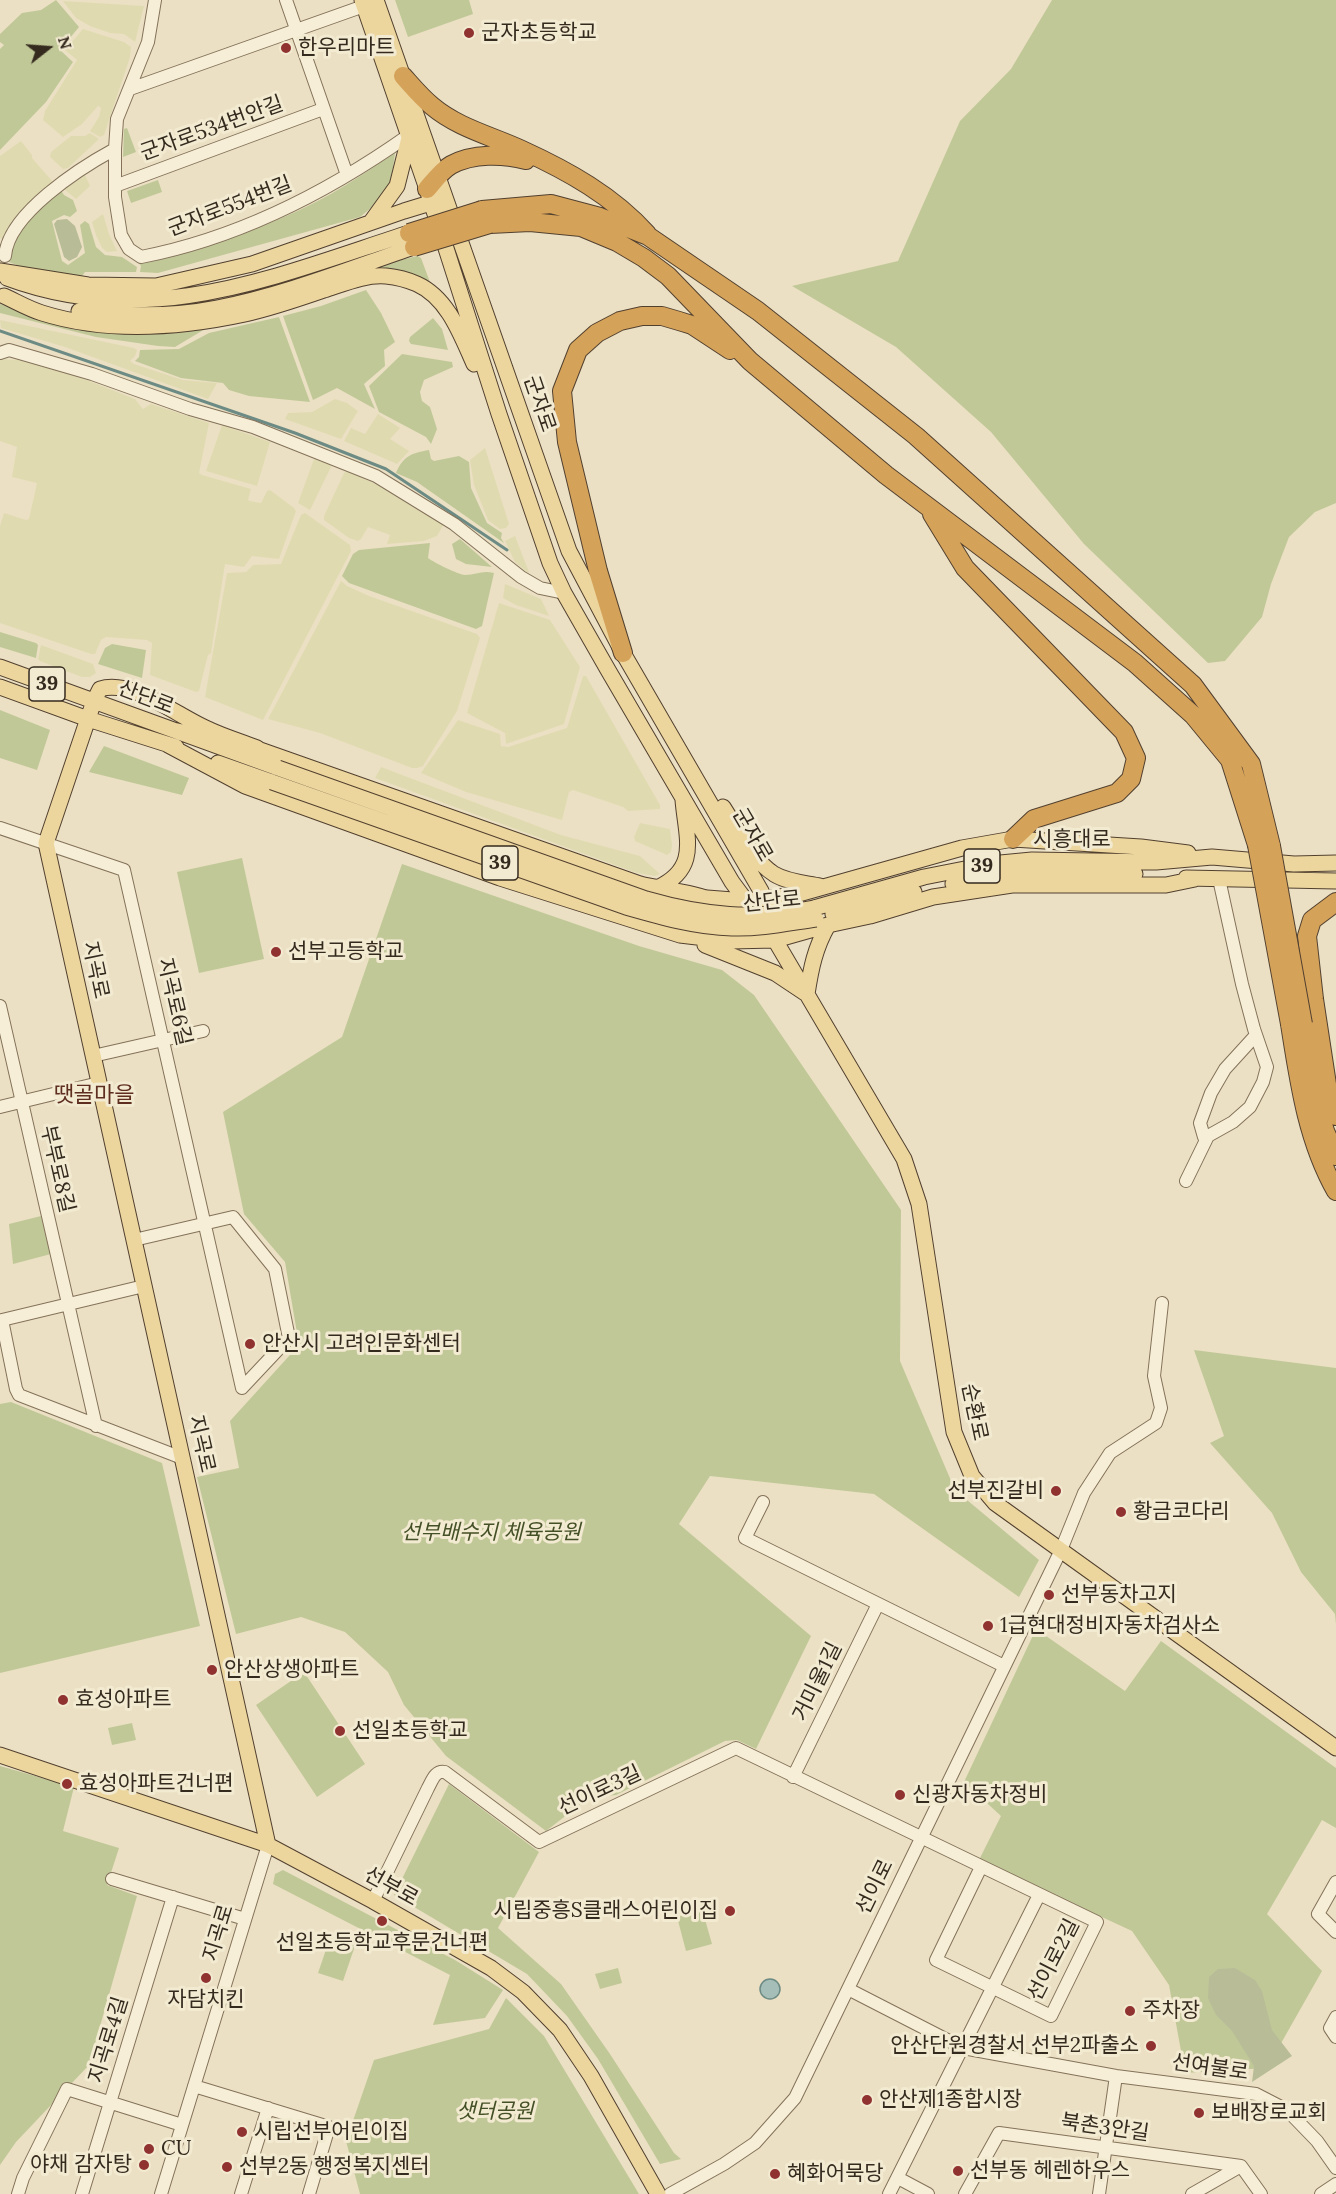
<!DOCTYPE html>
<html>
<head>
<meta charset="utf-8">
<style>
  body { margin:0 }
  #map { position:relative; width:1336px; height:2194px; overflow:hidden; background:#ebe0c3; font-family:Lora,serif }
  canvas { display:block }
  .north { position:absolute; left:18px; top:18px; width:60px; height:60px; -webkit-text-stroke:4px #f3ead2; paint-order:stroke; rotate:73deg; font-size:16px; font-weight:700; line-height:24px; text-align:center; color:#352a1e }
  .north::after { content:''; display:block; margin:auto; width:21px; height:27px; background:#352a1e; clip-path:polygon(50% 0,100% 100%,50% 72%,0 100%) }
</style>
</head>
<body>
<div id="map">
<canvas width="1336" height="2194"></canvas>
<div class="north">N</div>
</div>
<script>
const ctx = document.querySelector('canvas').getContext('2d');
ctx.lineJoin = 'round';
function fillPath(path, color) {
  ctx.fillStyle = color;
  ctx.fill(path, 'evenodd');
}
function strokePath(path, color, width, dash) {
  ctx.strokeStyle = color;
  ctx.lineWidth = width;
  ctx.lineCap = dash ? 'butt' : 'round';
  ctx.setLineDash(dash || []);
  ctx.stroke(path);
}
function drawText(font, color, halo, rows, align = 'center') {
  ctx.font = font + ' Lora,"Noto Sans KR",serif';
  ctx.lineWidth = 6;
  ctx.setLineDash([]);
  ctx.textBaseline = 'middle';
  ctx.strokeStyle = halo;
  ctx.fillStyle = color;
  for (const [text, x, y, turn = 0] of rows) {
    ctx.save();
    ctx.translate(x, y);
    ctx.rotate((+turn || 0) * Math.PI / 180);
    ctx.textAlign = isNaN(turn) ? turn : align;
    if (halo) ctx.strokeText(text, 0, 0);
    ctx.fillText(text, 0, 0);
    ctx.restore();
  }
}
fillPath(new Path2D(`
  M63,1L144,6L135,42L124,34L110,33L90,26L76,18Z
  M83,29L124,42L131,47L130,57L104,135L100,137L90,131L99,117L101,108L98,106L82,124L63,137L43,120L45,111L77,60L65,50Z
  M90,133L99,139L68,168L63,169L50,157L51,152L71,136H85Z
  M21,141L32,155V158L53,182L3,239L0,238V156Z
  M85,175L90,186L76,199L64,189Z
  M103,214L109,234L117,251L107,252L102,248L96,235L92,222Z
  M0,320L134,348L137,350L135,356L130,361L134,364L183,380L217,383L208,399L65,347L1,328Z
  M0,359L21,360L74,375L135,399L143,409L151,404L209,423L199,473L202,475L251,489L248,500L250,501L261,503L267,491L270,490L294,508L296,511L279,559L252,556L244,567L225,564L211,653L208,655L199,691L196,692L150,675L152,643L147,640L106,637L101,640L95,654H91L0,623V526L4,513L26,520L29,519L37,483L12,477L17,447L0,441Z
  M335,399L347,403L358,411L341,439L285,419L288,413L312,412Z
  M378,414L400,428L390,439L409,451L397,464L344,441L351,428L365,434Z
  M222,425L270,442L257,486L206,471Z
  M485,448L509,524L506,528L500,529L488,520L474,485L470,460Z
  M314,459L332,465L310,510L298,503Z
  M347,471L380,486L444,524L437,536L424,541L387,544L390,535L368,527L361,539L358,541L349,538L324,520V516L344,473Z
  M305,513L350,545L351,551L263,720L205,697L227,573L246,572L253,565L281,564L301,515Z
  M515,536L529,572L528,573L515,562L505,541Z
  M341,581L347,586L369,596L477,634L480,638L457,711L423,766L417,768H412L320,733L268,719Z
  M505,584L541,599L549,616L516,605L503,598Z
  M499,603L550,620L580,667L564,724L506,744L505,733L467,713Z
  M41,645L93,664L96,673L90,677H82L40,661L38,659Z
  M583,676H586L660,805V809L628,811L623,807L573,790L569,792L562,820L466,792L421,773L458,720L500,734L501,746L508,747L567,728Z
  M381,767L561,835L640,856L660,874L655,876L637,873L375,778Z
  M640,823L670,829L672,845L671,852L667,855L635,841L634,837Z`), '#e0dab1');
fillPath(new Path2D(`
  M56,0L79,27L60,50L73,62L46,102L0,150V49L4,45L0,42V34L22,13L41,10Z
  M395,0H469L473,14L408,37Z
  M1052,0H1336V503L1315,512L1289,537L1271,584L1262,617L1225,661L1208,663L1084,544L991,432L896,347L792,286L898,261L960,121L1011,69Z
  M127,128L136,152L123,157L124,129Z
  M395,153C391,187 388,195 360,217L158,273L140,272L141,266L138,262C204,247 269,228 329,195C352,182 373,167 395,153Z
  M158,180L162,192L131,203L127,191Z
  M60,189L64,195L73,200L77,211L70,217L64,215L52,221L62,261L68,265L85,253L80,225L85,221L89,224L96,247L105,255L122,257L137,267L136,272H85L82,276L24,268L9,262L10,247L29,218Z
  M417,256L421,258L431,285L369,268Z
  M366,290L381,313L395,342L384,350L385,366L364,384L375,409L337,388L313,400L283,316L321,306Z
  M0,304L46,320L167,332L205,329L175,347L158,346L96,337L0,313Z
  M279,317L310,402L249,396L229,390L223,383L181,378L135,361L139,357L140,350L179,349L209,333Z
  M433,318L442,329L448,350L411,344L409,341L410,337Z
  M402,354L452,362L453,367L424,380L420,392L422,401L430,407L437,429L431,444L426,437L379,412L369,386Z
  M429,450L431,459L434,461L459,456L469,462L471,488L487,523L502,533L501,538L504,543L417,482L396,473C403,456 412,453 429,450Z
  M460,539L492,567L466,564L456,559L452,544Z
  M430,543L428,558C435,563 457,574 465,575C476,575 482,570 494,573L482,626L476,629L349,583L342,576L353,554L359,550Z
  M0,632L36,643L38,645L36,658L0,647Z
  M112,644L146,650L142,678L98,664L105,648Z
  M0,710L50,730L37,770L0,758Z
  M104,746L189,778L182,795L89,772Z
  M242,858L264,959L199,973L177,872Z
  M402,864L639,946L722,970L754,995L901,1210L900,1361L955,1490L1039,1560L1019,1597L874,1494L710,1476L679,1524L811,1636L756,1749L737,1740L725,1741L616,1795L590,1797L546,1831L446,1756L404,1705L388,1672L345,1632L301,1617L236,1634L197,1477L239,1468L230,1421L299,1345L285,1262L244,1214L223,1112L342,1037Z
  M41,1216L51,1254L13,1264L9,1224Z
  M1194,1350L1336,1368V1624L1335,1614L1301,1572L1272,1513L1210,1443L1224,1436Z
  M11,1402L162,1463L200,1626L0,1673V1404Z
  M1036,1629L1125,1691L1161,1641L1336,1768V1828L1322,1820L1267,1914L1322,1971L1267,2068L1185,2073L1169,1985L1132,1931L979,1860L1001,1816L964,1782Z
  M304,1672L365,1764L317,1797L256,1705Z
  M132,1723L136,1740L112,1745L108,1728Z
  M0,1766L74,1787L63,1831L119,1848L107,1885L137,1896L89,2065L16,2142L0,2165Z
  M449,1784L539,1852L498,1928L561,1984L610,2054L674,2153L681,2159L660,2164L598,2059L567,2016L527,1974L394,1895Z
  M283,1870L455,1960L503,1990L485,2018L433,2025L450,1975L273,1884L275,1874Z
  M702,1909L712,1944L686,1951L677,1917Z
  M331,1935L356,1943L343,1981L318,1973Z
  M618,1968L622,1983L600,1989L595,1974Z
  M506,1998L544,2036L639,2194H360L346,2141L374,2060L489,2029Z`), '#c1c898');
fillPath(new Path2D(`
  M67,219L75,226L82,247L77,257L69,261L64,257L54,224L57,220Z
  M1235,1968L1255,1980L1262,1991L1272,2030L1292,2056L1252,2082L1254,2066L1232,2031L1216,2015L1208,1998L1209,1977L1218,1969Z`), '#b8bd97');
const water = new Path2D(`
  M760 1989a10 10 0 1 1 20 0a10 10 0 1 1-20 0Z`);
fillPath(water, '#a5beb7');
strokePath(water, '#6d8b85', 1.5);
strokePath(new Path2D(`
  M0,331L295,433L386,469L507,550`), '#6d8b85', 3);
const minor = new Path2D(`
  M155,0L148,42L117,119L115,149V197L121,235L129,249L141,257C239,238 327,193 409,135
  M286,0L347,175
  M130,89L364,6
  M115,186L323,109
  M5,256C8,214 80,168 115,149
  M0,353L9,350L92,374L190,409L253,427L376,476L454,524L521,577L540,588L564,593
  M0,828L124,870L242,1388
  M0,1006L96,1426
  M93,1056L203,1031
  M0,1107L99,1083
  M1204,1137L1200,1123L1211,1093L1225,1069L1256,1035
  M1186,1181L1208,1136L1233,1122L1250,1107L1263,1082L1267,1067L1254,1029L1242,984L1219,879
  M134,1240L233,1217L275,1269L289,1338L242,1388
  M144,1286L2,1320L16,1389L19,1395L182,1458
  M763,1502L745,1538L1004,1666
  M793,1777L878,1604
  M112,1879L245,1919
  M1336,1882L1318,1914L1336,1932
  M373,1901L428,1788C432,1781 435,1770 445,1772L539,1842L736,1748L1097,1922L1051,2016L936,1960L981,1867
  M848,1989L963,2048L1116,2076L1256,2094L1287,2110L1317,2141L1336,2168
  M1336,2017L1330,2028L1336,2037
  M194,2086L329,2127L309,2194
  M898,2178L928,2194
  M18,2194L23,2178L67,2089L182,2125
  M82,2194L173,1897
  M161,2194L268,1845
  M241,2194L268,2108
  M670,2194L724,2164L755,2143L795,2098L1061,1550L1084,1493L1110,1453L1156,1423L1161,1408L1154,1376L1162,1303
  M889,2194L1039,1895
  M965,2194L999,2133L1241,2166L1261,2194
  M1099,2194L1116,2076
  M1192,2194L1241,2166
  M1321,2194L1336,2184`);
const major = new Path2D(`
  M362,0L427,189L499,414L550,563L564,593L608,670L732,882L775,940L904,1159L919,1204L954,1432L972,1476L995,1503L1336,1748
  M376,0L569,551L623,653L761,891L771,925
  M371,222L397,186L409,138
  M0,271L88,285L156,286L252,264L404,211L440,200
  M7,278C150,331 273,277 409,233
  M4,296C17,302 29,309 42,313C106,333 180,328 245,314C272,308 298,299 324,290C343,284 366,274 386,276C396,277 408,280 417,284C448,298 461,335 474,364
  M79,311C124,316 172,317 217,308C284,295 349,269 414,247
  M0,667L278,768
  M0,687L88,719L176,747
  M173,730L214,739
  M168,745L245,786L500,878L680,935L731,941L775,940L828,925L870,916L933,897L1012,885H1166L1195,879
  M249,746L640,884C659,889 700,893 715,902C722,907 725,915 724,923
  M257,748C242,742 225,737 210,730C180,718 132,678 100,689L94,701L46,843L268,1845
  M218,763L272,782
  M723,807C738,830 751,859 774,874C787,882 805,883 820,886
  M1186,878L1336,881
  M953,884C1013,873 1073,871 1135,874
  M657,888C700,868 686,838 683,800
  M707,898L746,901L795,895L962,848L1013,839L1141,847L1188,853
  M814,908L924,877L990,864L1032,860L1156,862L1212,857L1294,864L1336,863
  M833,914L914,892
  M705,945L775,973L805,993
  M807,994C811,968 815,948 828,925
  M0,1755L268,1845L373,1901L491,1968L523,1992L560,2030L591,2076L658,2194`);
const highway = new Path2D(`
  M403,76C412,86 421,97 432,106C458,128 492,136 522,150C568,171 613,196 647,234
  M427,189C434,181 442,170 451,165C473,153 503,154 526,160
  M482,210L551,204L600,217L648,236L758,311L916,436L1193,685L1251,764L1271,846
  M490,224L530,222L581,227L617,242L644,258L668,276L750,361L886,475L1135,663L1193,715L1230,760L1257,845
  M932,514L965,568L1124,732L1136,758L1131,779L1117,793L1034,819L1013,839
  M623,653L598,571L567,442L562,391L578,350L597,333L620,321L642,316H662L679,321L692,325L730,350
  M1336,902L1312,920L1307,936L1314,999L1328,1091L1336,1116
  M1290,1024C1299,1081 1307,1140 1336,1191
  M1303,1024L1314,1093L1325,1131L1336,1156`);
strokePath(minor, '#84725b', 14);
strokePath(major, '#52402f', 17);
strokePath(highway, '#52402f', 20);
strokePath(minor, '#f6eed6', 12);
strokePath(major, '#ecd69e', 15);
strokePath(highway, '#d5a25a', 18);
const majorBridge = new Path2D(`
  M278,768L646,899C705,916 753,920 814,908
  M272,782L626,907C661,917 696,927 732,928C760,929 788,923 816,919`);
const highwayBridge = new Path2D(`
  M409,233L482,210
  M414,247L490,224
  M1257,845L1290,1024
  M1271,846L1303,1024`);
strokePath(majorBridge, '#52402f', 17, []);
strokePath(highwayBridge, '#52402f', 20, []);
strokePath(majorBridge, '#ecd69e', 15);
strokePath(highwayBridge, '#d5a25a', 18);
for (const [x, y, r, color] of [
  [469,33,6,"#8f3230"],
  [286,48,6,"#8f3230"],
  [276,952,6,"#8f3230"],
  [250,1344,6,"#8f3230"],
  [1056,1491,6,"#8f3230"],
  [1121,1512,6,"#8f3230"],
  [1049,1595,6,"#8f3230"],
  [988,1626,6,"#8f3230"],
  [212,1670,6,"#8f3230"],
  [63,1700,6,"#8f3230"],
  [340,1731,6,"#8f3230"],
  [67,1784,6,"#8f3230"],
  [900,1795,6,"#8f3230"],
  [730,1911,6,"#8f3230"],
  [382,1921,6,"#8f3230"],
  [206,1978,6,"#8f3230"],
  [1130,2011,6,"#8f3230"],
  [1151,2046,6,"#8f3230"],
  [867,2100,6,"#8f3230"],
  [1199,2113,6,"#8f3230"],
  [242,2132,6,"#8f3230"],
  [149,2149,6,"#8f3230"],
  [144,2165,6,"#8f3230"],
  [227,2167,6,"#8f3230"],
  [958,2171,6,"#8f3230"],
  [775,2174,6,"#8f3230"]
]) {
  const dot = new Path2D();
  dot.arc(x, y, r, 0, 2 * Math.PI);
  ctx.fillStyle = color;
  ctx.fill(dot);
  strokePath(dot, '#f3ead2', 2);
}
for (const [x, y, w] of [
  [47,684,36],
  [500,863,36],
  [982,866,36]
]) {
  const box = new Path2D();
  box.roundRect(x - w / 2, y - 17, w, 34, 4.5);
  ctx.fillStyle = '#f3ead2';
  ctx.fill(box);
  strokePath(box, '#352a1e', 1.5);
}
drawText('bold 20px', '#352a1e', null, [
  ["39",47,684],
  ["39",500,863],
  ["39",982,866]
]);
drawText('21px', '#352a1e', '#f3ead2', [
  ["군자초등학교",481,33],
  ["한우리마트",298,48],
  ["선부고등학교",288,952],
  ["안산시 고려인문화센터",262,1344],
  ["선부진갈비",1044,1491,"right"],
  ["황금코다리",1133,1512],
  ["선부동차고지",1061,1595],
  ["1급현대정비자동차검사소",1000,1626],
  ["안산상생아파트",224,1670],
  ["효성아파트",75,1700],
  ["선일초등학교",352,1731],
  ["효성아파트건너편",79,1784],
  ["신광자동차정비",912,1795],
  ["시립중흥S클래스어린이집",718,1911,"right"],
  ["선일초등학교후문건너편",382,1943,"center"],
  ["자담치킨",206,2000,"center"],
  ["주차장",1142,2011],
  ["안산단원경찰서 선부2파출소",1139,2046,"right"],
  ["안산제1종합시장",879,2100],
  ["보배장로교회",1211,2113],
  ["시립선부어린이집",254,2132],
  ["CU",161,2149],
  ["야채 감자탕",132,2165,"right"],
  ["선부2동 행정복지센터",239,2167],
  ["선부동 헤렌하우스",970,2171],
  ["혜화어묵당",787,2174]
], 'left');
drawText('21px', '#352a1e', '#f3ead2', [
  ["군자로534번안길",212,129,-20],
  ["군자로554번길",230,207,-21],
  ["군자로",539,404,71],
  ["산단로",146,698,21],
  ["군자로",752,835,60],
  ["시흥대로",1072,840],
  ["산단로",772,902,-6],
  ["지곡로",95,970,78],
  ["지곡로6길",174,1002,77],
  ["부부로8길",57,1169,77],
  ["순환로",974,1412,78],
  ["지곡로",201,1444,77],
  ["거미울1길",818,1682,-64],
  ["선이로3길",600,1791,-25],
  ["선부로",391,1887,29],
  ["선이로",875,1887,-64],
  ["지곡로",219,1933,-73],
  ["선이로2길",1054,1960,-63],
  ["지곡로4길",109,2040,-73],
  ["선여불로",1210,2068,8],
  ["북촌3안길",1105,2128,8]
]);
drawText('italic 21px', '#445026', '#f3ead2', [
  ["선부배수지 체육공원",491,1533],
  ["샛터공원",495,2112]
]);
drawText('22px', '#5e2f21', '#f3ead2', [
  ["땟골마을",94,1096]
]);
</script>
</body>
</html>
